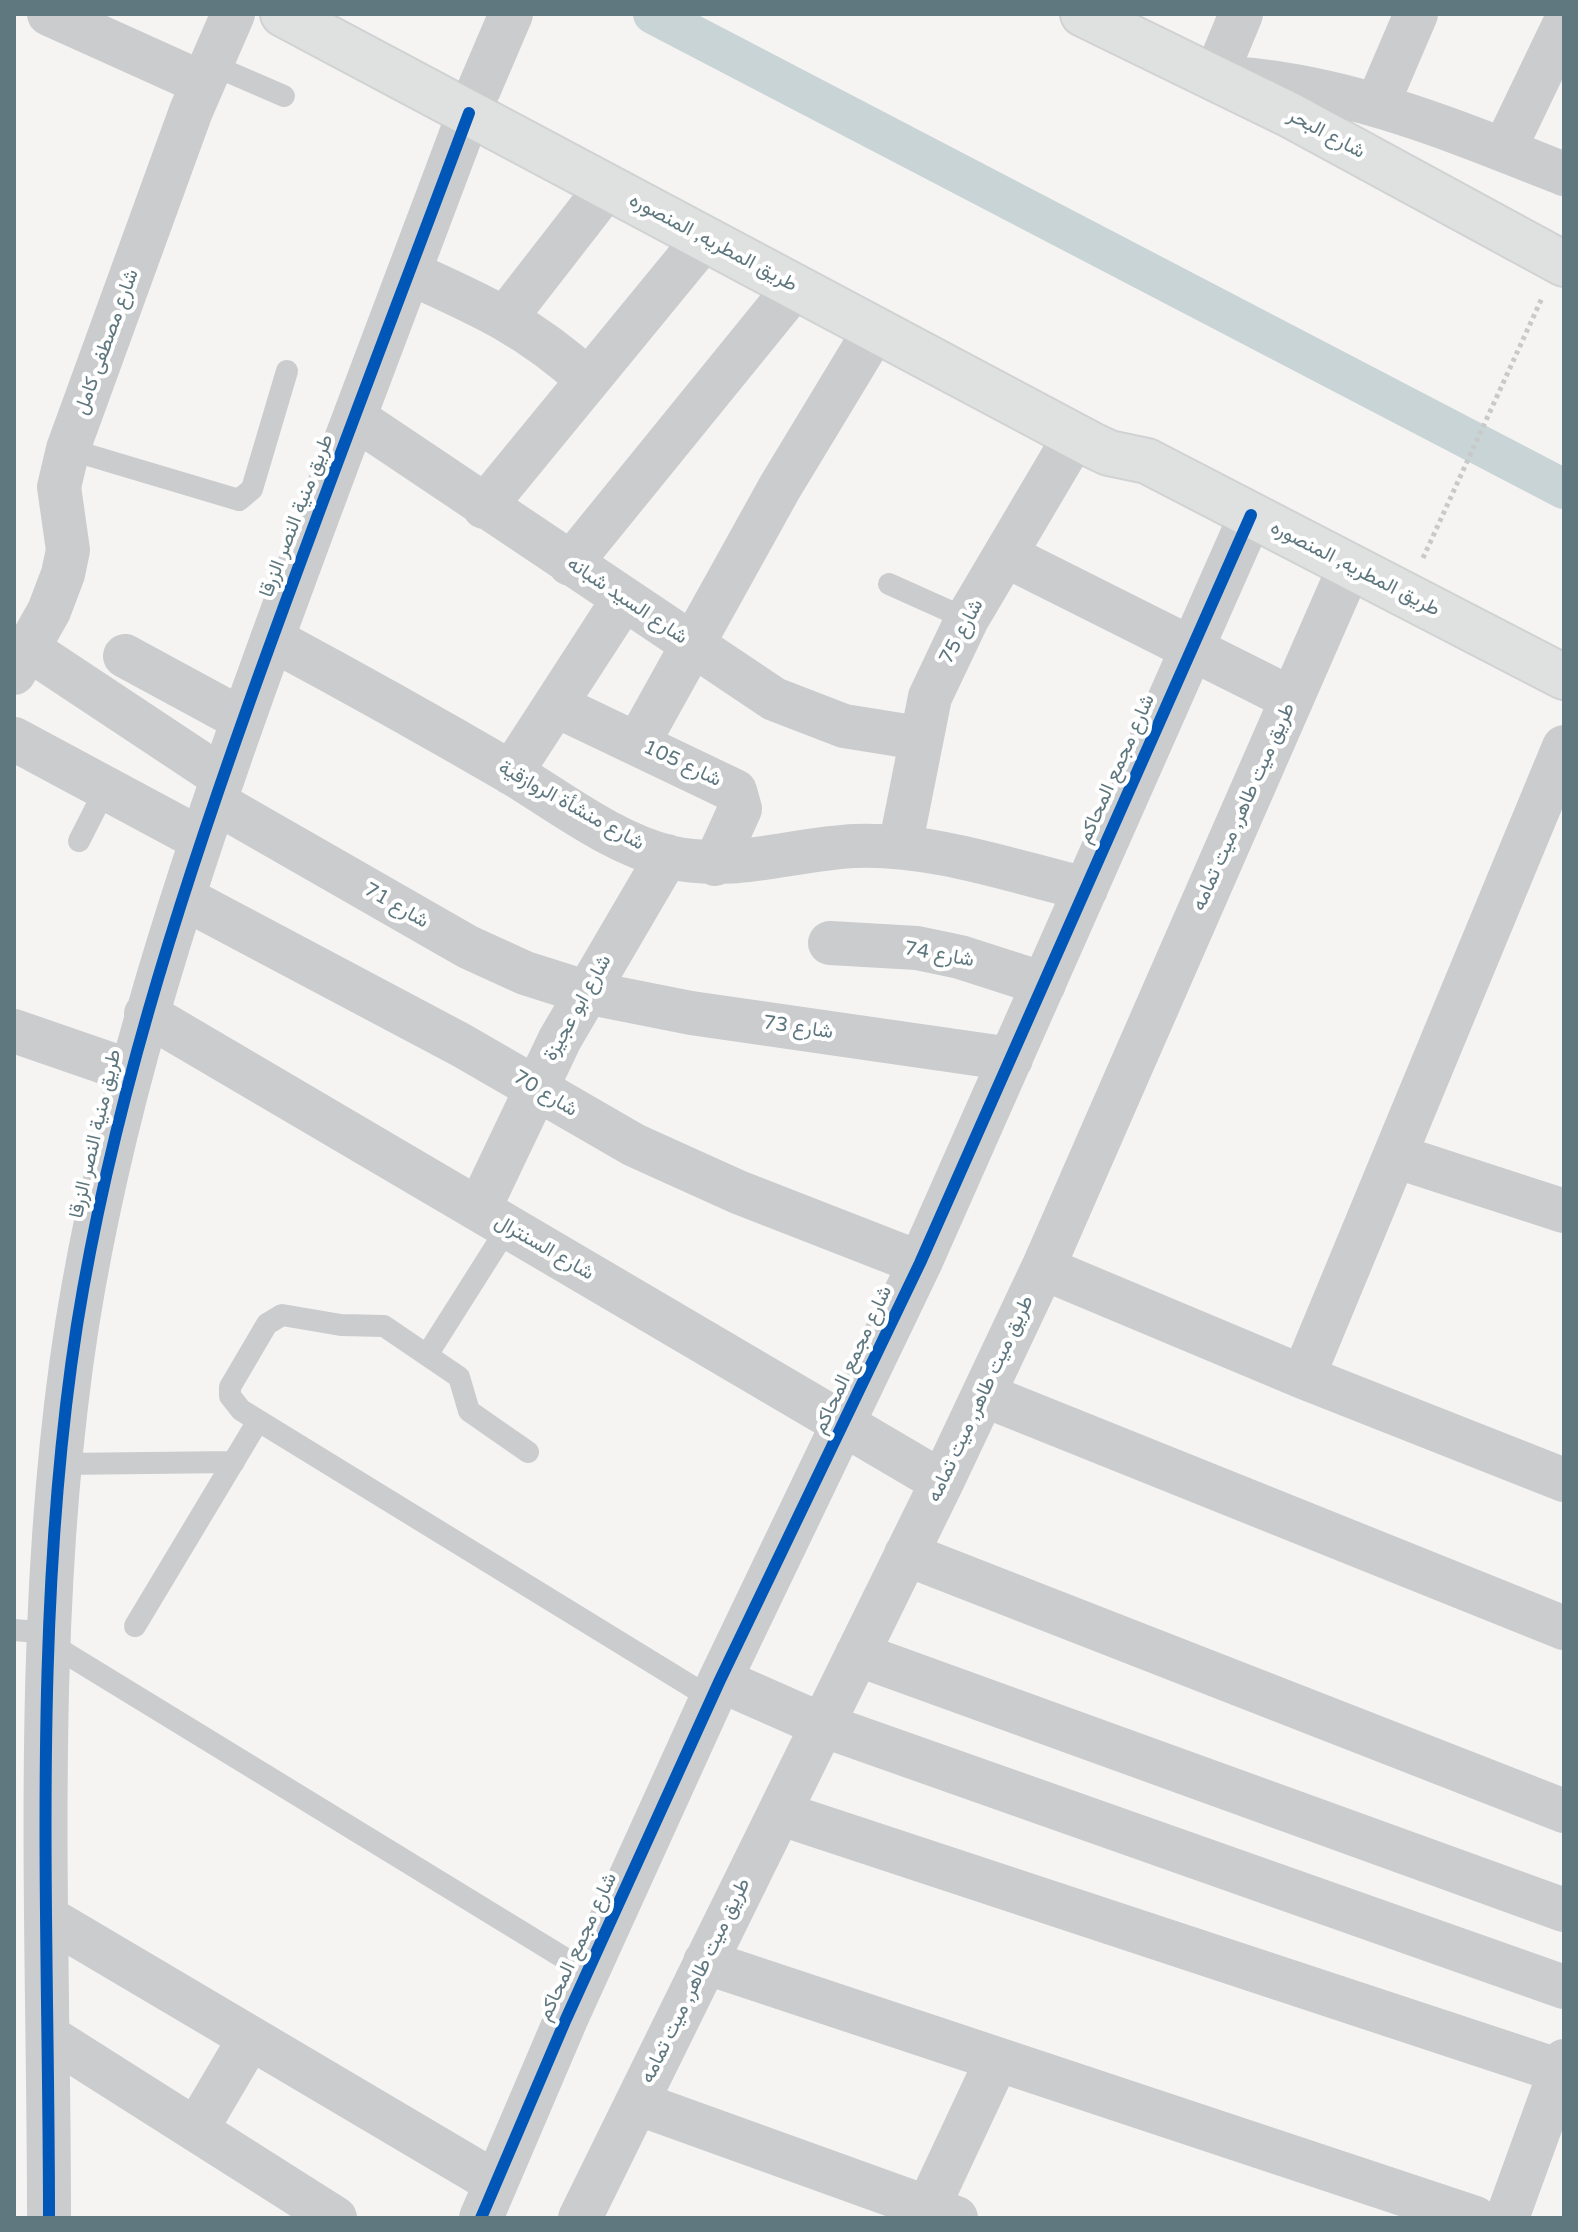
<!DOCTYPE html>
<html>
<head>
<meta charset="utf-8">
<style>
  body { margin:0 }
  #map { position:relative; width:1578px; height:2232px; overflow:hidden; background:#f5f4f3; font-family:"Varela Round",sans-serif }
  canvas { display:block }
  .frame { position:absolute; inset:0; border:16px solid #5f777f; pointer-events:none }
</style>
</head>
<body>
<div id="map">
<canvas width="1578" height="2232"></canvas>
<div class="frame"></div>
</div>
<script>
const ctx = document.querySelector('canvas').getContext('2d');
ctx.lineJoin = 'round';
function strokePath(path, color, width, dash) {
  ctx.strokeStyle = color;
  ctx.lineWidth = width;
  ctx.lineCap = dash ? 'butt' : 'round';
  ctx.setLineDash(dash || []);
  ctx.stroke(path);
}
function drawText(font, color, halo, rows, align = 'center') {
  ctx.font = font + ' "Varela Round",Vazirmatn,sans-serif';
  ctx.lineWidth = 8;
  ctx.setLineDash([]);
  ctx.textBaseline = 'middle';
  ctx.strokeStyle = halo;
  ctx.fillStyle = color;
  for (const [text, x, y, turn = 0] of rows) {
    ctx.save();
    ctx.translate(x, y);
    ctx.rotate((+turn || 0) * Math.PI / 180);
    ctx.textAlign = isNaN(turn) ? turn : align;
    if (halo) ctx.strokeText(text, 0, 0);
    ctx.fillText(text, 0, 0);
    ctx.restore();
  }
}
strokePath(new Path2D(`
  M653,14L1564,489`), '#c8d4d5', 40);
const secondary = new Path2D(`
  M283,14L1092,445L1109,453L1147,461L1564,677
  M1083,14L1290,115L1564,264`);
strokePath(secondary, '#d1d2d3', 48);
strokePath(new Path2D(`
  M1423,558L1542,298`), '#c8c9c9', 5, [4, 4]);
strokePath(new Path2D(`
  M210,64L284,96
  M68,449L239,500L252,489L287,371
  M889,584L967,619
  M79,841L106,788
  M427,1355L508,1227
  M528,1452L469,1411L459,1377L384,1326L341,1325L282,1315L267,1324L230,1387V1396L241,1410L712,1699
  M60,1464L234,1462
  M135,1626L258,1421
  M14,1630L50,1633
  M49,1643L587,1972`), '#cacccd', 22);
strokePath(new Path2D(`
  M49,14L202,83
  M1241,14L1215,77C1338,82 1451,129 1564,174
  M479,89L511,14
  M1377,105L1416,14
  M1504,150L1564,25
  M410,273C481,305 529,326 588,380
  M506,317L607,187
  M355,418L774,699L844,726L919,738
  M484,507L704,239
  M1005,555L1292,699
  M570,564L795,287
  M272,639C352,682 431,726 510,772C560,802 612,843 669,857C734,872 791,849 855,846C933,843 1011,871 1086,889
  M30,650L223,778
  M125,656L243,720
  M14,673L49,611L63,574L68,550L59,487L68,449L191,111L233,14
  M555,705L735,791L740,809L715,864
  M14,739L202,840
  M638,743L780,487L875,330
  M511,773L623,600
  M215,802L468,947L525,973L585,992L691,1013L1011,1059
  M900,847L930,697L967,619L1075,436
  M184,898L461,1045L634,1145L738,1192L920,1263
  M830,943L917,948L960,957L1044,984
  M146,1014L942,1482
  M14,1031L130,1071
  M1395,1156L1564,1211
  M479,1209L560,1039L667,856
  M1043,1268L1303,1377L1564,1480
  M1303,1377L1564,747
  M984,1395L1564,1628
  M906,1554L1564,1811
  M857,1654L1564,1910
  M720,1680L822,1725L1564,1987
  M779,1813L1560,2071
  M46,1917L496,2183
  M705,1962L1475,2218
  M48,2036L335,2218
  M637,2103L956,2218
  M196,2130L250,2038
  M49,2218C49,1921 31,1620 77,1325C111,1113 176,908 248,706C319,507 395,311 469,113
  M481,2218L566,2019L720,1680L920,1263L1251,515
  M580,2218L942,1482L1043,1268L1350,566
  M923,2218L997,2060
  M1507,2218L1564,2061`), '#cacccd', 44);
strokePath(secondary, '#dfe0e0', 44);
strokePath(new Path2D(`
  M49,2218C49,1921 31,1620 77,1325C111,1113 176,908 248,706C319,507 395,311 469,113
  M481,2218L566,2019L720,1680L920,1263L1251,515`), '#0057b8', 12);
drawText('20px', '#5f777f', '#fff', [
  ["شارع البحر",1326,134,28],
  ["طريق المطريه, المنصوره",713,243,28],
  ["شارع مصطفى كامل",107,342,-70],
  ["طريق منية النصر الزرقا",297,516,-69],
  ["طريق المطريه, المنصوره",1355,569,27],
  ["شارع السيد شبانه",627,601,34],
  ["شارع 75",962,632,-62],
  ["شارع 105",682,764,25],
  ["شارع مجمع المحاكم",1117,769,-66],
  ["شارع منشأة الروازقية",571,806,29],
  ["طريق ميت طاهر, ميت تمامه",1244,807,-66],
  ["شارع 71",396,906,30],
  ["شارع 74",939,955,10],
  ["شارع ابو عجيزة",578,1008,-61],
  ["شارع 73",798,1028,8],
  ["شارع 70",545,1094,31],
  ["طريق منية النصر الزرقا",96,1134,-77],
  ["شارع السنترال",544,1248,30],
  ["شارع مجمع المحاكم",853,1360,-65],
  ["طريق ميت طاهر, ميت تمامه",981,1399,-65],
  ["شارع مجمع المحاكم",578,1947,-65],
  ["طريق ميت طاهر, ميت تمامه",696,1981,-64]
]);
</script>
</body>
</html>
